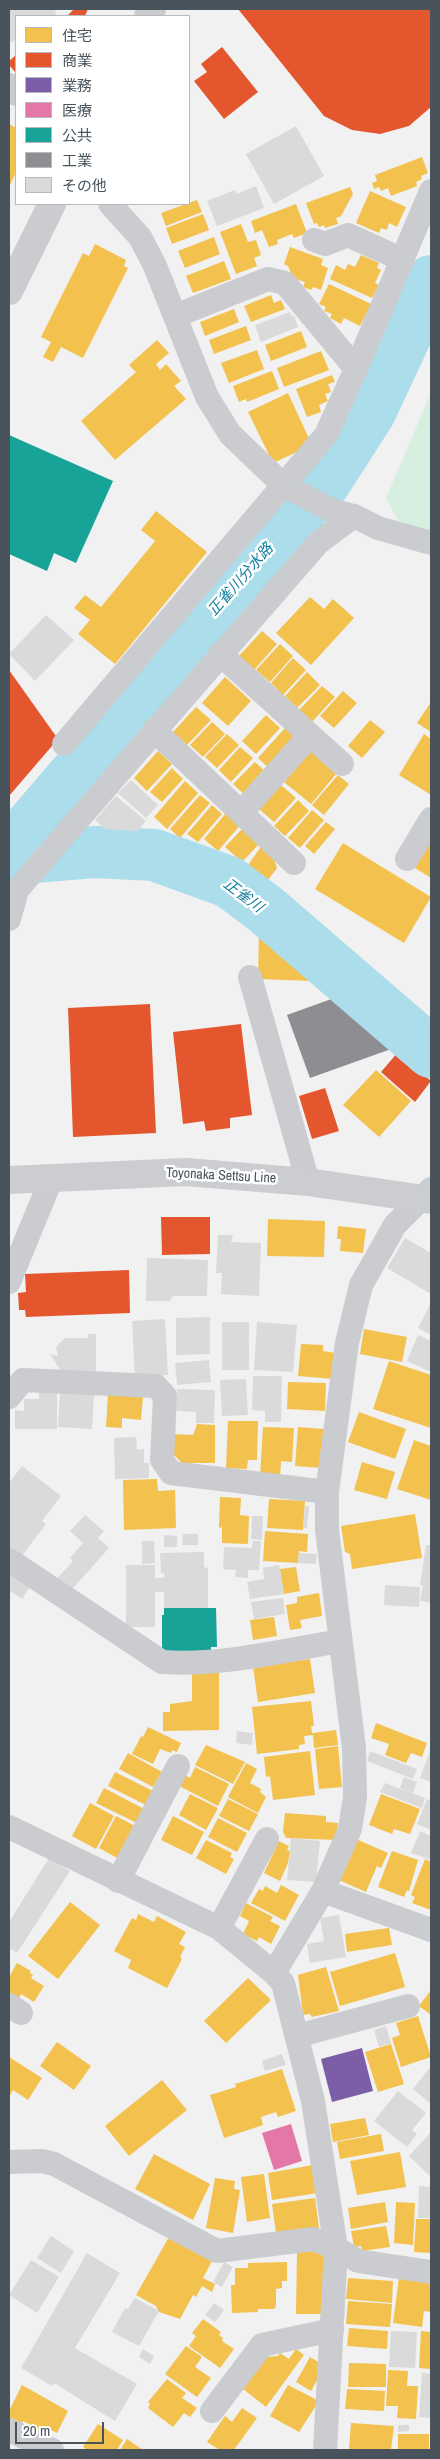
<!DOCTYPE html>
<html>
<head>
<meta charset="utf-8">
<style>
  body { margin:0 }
  #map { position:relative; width:440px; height:2459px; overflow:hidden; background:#f1f1f1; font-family:"Archivo Narrow","Noto Sans JP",sans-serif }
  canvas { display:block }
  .frame { position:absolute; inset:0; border:10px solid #48535c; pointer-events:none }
  .legend { position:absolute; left:15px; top:15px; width:175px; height:190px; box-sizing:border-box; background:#fff; border:1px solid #b6babe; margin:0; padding:6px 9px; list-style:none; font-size:15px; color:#48535c }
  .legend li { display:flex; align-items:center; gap:10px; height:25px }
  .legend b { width:25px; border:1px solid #b6babe }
  .scale { position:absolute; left:15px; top:2422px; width:89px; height:22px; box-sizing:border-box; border:2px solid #48535c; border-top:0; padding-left:6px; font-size:15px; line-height:18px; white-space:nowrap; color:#48535c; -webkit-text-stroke:4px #fff; paint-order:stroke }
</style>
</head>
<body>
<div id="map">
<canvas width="440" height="2459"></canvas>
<div class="frame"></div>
<ul class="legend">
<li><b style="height:14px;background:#f2c14e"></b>住宅</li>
<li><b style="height:14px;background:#e4572e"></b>商業</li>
<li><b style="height:14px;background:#7b5ea7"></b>業務</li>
<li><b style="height:14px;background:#e377a8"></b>医療</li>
<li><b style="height:14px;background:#17a398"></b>公共</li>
<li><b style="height:14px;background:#8d8d92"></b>工業</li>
<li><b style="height:14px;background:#dadadb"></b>その他</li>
</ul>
<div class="scale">20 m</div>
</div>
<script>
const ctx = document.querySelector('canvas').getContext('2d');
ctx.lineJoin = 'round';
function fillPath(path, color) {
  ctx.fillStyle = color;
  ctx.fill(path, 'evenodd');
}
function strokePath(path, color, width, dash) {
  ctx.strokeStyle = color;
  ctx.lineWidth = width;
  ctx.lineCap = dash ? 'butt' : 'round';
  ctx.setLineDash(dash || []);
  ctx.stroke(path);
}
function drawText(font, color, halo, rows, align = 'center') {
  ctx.font = font + ' "Archivo Narrow","Noto Sans JP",sans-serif';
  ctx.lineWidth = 5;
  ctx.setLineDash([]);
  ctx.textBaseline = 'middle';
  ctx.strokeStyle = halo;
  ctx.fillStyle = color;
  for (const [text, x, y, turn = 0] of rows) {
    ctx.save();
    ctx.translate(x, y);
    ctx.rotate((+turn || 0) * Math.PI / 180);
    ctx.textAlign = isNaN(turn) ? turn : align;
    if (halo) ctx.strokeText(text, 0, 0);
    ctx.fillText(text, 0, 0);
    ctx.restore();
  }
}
fillPath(new Path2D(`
  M431,393V532L398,521L386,498Z`), '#d6efe0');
fillPath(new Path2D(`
  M9,124L16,128V172L9,187Z
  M422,157L428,173L421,176L422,179L416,182L417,186L391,196L388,188L381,191L379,187L374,189L372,183L377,181L375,175Z
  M350,187L353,194L341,216L336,218L338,224L325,228L324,225L319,227L317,223L314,224L306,203Z
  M370,191L406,207L397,227L389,223L387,230L381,228L379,233L356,223Z
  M197,200L202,212L166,226L161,213Z
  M296,204L307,233L294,238L292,234L277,240L278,244L269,247L262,230L255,233L251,221Z
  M203,214L209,230L172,244L166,228Z
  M241,224L248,242L256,240L261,255L254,258L257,266L236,274L220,232Z
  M214,237L220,254L185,268L178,251Z
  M95,244L126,260L124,266L128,268L83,358L61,347L53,362L43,357L51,342L41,337L83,253L89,256Z
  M290,247L323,259L321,265L328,268L321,290L313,287L311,290L303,287L305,282L293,278L288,266L284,264Z
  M361,255L379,263L377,268L381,270L375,283L379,285L372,298L330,279L336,265L345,270L348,264L355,267Z
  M224,261L231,279L193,293L186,276Z
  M329,284L371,304L360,326L344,318L341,324L330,318L332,314L324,311L326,307L319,304Z
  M271,295L274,303L281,300L285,309L251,322L244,306Z
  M234,309L239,322L205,336L200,322Z
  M246,326L251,340L214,354L209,340Z
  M301,331L307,347L271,361L265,345Z
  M157,340L169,353L156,364L160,370L166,364L181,381L174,386L186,399L115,460L81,421L136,372L129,365Z
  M257,350L264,369L229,383L221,363Z
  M321,351L329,370L284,387L277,368Z
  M272,371L279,389L247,402L246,399L239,402L233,386Z
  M332,375L335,382L328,384L331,392L325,394L328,401L319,405L321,412L307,417L296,389Z
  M288,393L312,445L273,463L248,412Z
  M156,511L207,552L115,664L78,634L90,620L74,608L85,595L101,607L155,541L141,530Z
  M310,597L324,609L333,599L354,618L311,665L276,633Z
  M262,631L277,644L254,670L239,656Z
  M280,644L293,656L270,682L256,670Z
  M293,658L306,670L283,695L271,683Z
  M307,672L320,685L297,708L285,696Z
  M225,677L251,701L228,726L202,703Z
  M322,686L335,697L311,723L298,711Z
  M343,691L357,703L334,728L320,716Z
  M431,702V732L417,723Z
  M196,707L211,720L187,745L173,732Z
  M266,715L280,728L256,754L242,741Z
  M370,720L385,732L362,758L348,746Z
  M212,722L225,734L203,757L190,745Z
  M285,728L294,736L271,770L258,758Z
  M227,734L239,745L217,768L205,757Z
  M424,734L431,739V795L399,775Z
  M240,747L253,758L231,782L219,770Z
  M158,751L172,764L147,791L134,778Z
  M311,751L337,773L311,804L284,782Z
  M255,762L268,774L246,796L233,784Z
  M172,768L183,779L162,802L150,792Z
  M338,775L349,784L324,815L312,805Z
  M185,781L198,793L167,829L154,817Z
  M281,785L296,798L274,822L259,809Z
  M200,795L210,803L180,838L170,829Z
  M298,800L309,811L285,836L274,826Z
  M212,805L222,814L198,842L187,834Z
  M312,810L324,820L300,848L288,838Z
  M227,812L242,823L218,851L204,839Z
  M326,822L335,829L314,854L305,846Z
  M243,828L260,843L242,862L225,847Z
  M431,836V878L412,866Z
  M343,843L431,897L404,943L315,889Z
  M263,844L271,850L277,868L268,880L248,865Z
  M259,929L267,930L314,971L313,981L258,979Z
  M376,1070L411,1101L379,1137L343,1105Z
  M268,1219L325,1221L324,1257L267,1256Z
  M338,1226L366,1229L363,1253L340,1251L341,1239H337Z
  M364,1329L407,1337L402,1362L360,1354Z
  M301,1344L323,1345V1351L336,1353L334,1379L298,1376Z
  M389,1361L431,1375V1428L373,1409Z
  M288,1382L326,1383L325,1411L287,1409Z
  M108,1394L143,1396L141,1420L122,1418V1428L106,1427Z
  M359,1412L406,1429L395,1459L348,1442Z
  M228,1421H258L257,1460H248L247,1469L226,1468Z
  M197,1424L215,1425V1463H182L172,1453L173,1434L193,1435Z
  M263,1427L294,1428L292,1462L281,1461L280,1479L260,1477Z
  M298,1427L324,1429L321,1468L295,1466Z
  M414,1440L431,1446V1500L397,1489Z
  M362,1462L395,1472L387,1499L354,1490Z
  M157,1479L158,1491L175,1490L176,1528L124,1530L123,1480Z
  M220,1497L241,1498L240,1515L249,1516L248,1544L222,1543V1527L219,1528Z
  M269,1499L305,1501L303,1530L267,1528Z
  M415,1514L422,1558L352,1569L350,1554L345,1552L341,1526Z
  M265,1531L308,1534L307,1552L299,1551L298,1563L263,1561Z
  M296,1567L300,1591L284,1594L280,1569Z
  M319,1593L322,1616L300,1620L302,1628L290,1630L286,1605L297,1603V1597Z
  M274,1617L277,1636L253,1640L250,1620Z
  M310,1659L315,1693L258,1702L253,1667Z
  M219,1669V1730L163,1731V1712H170V1704L192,1701V1672Z
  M311,1701L314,1726H311L312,1733L336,1730L338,1745L314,1748L313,1735L304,1736L305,1744L299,1745V1749L257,1754L252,1707Z
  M376,1723L427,1743L422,1757L411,1753L406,1763L385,1755L389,1744L371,1738Z
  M148,1727L181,1743L177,1752L172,1750L171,1753L160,1749L153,1764L132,1754L141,1736L143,1737Z
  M206,1745L245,1762L233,1784L195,1765Z
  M338,1746L342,1787L319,1789L315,1749Z
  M310,1751L315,1795L273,1800L270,1776L266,1777L264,1757Z
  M128,1753L162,1772L153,1787L119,1769Z
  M246,1763L257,1769L250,1783L261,1789L260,1792L266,1797L258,1813L228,1797Z
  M195,1767L229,1784L218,1806L179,1786L185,1775L190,1778Z
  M115,1772L153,1791L146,1805L108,1786Z
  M104,1788L148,1811L141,1825L96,1803Z
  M190,1794L218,1808L206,1830L179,1815Z
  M381,1794L420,1809L410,1834L394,1829L392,1834L369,1825Z
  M228,1799L258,1814L249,1831L219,1816Z
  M90,1803L114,1816L96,1849L72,1836Z
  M285,1813L326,1816V1822L338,1823L336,1840L286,1838L283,1832Z
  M116,1816L137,1827L119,1859L99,1848Z
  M173,1816L204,1832L192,1855L161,1840Z
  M218,1818L247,1833L237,1852L208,1837Z
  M356,1839L388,1853L381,1868L377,1866L366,1892L339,1880Z
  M206,1840L232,1853L230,1857L234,1859L226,1874L196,1858Z
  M279,1841L289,1846L287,1850L290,1851L288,1863L280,1881L264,1873Z
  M392,1851L418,1860L409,1891L407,1890L404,1897L378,1887Z
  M425,1859L431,1862V1910L412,1903L415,1897L411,1895Z
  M281,1885L299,1895L285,1921L251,1903L259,1889L263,1891L265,1886L277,1893Z
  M70,1902L100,1925L58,1979L28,1956Z
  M246,1903L273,1917L270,1921L280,1926L271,1944L259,1937L257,1941L243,1934L249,1921L240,1916Z
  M138,1914L154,1922L157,1916L186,1932L179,1944L185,1947L180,1957L182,1959L167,1988L128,1968L131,1960L114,1951L132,1918L136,1920Z
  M389,1928L392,1945L347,1952L345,1934Z
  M395,1953L405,1987L340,2006L330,1972Z
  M17,1963L31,1971L30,1973L33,1975L31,1978L44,1986L34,2002L21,1994L19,1998L9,1992V1977Z
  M326,1967L339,2011L312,2017L310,2014L303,2015L298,1975Z
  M248,1978L271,2000L226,2043L204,2021Z
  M431,1990V2015L419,2006Z
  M418,2016L431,2057L401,2067L392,2038L400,2035L396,2023Z
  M57,2042L91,2066L74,2090L40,2066Z
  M391,2044L404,2084L378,2092L365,2052Z
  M9,2057L42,2078L28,2100L13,2090L9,2097Z
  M282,2069L296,2111L278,2117L276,2112L261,2117L263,2125L224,2138L210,2095L236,2087L235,2084Z
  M162,2080L187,2110L129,2156L105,2126Z
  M365,2118L369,2135L333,2142L330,2124Z
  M381,2134L384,2151L340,2159L337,2142Z
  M400,2152L406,2187L357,2195L350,2161Z
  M154,2154L210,2184L193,2220L135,2189Z
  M313,2165L318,2193L272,2200L268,2173Z
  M264,2174L270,2218L247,2222L241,2177Z
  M215,2178L235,2181L234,2189L240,2190L233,2233L206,2228Z
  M315,2198L319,2228L276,2233L272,2204Z
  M385,2202L388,2222L351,2229L348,2208Z
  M396,2202L415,2203L413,2245L394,2243Z
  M416,2219H431V2253L414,2252Z
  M386,2226L390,2247L362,2251L361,2246L354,2247L351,2231Z
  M169,2237L212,2261L203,2278L215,2284L212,2292L202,2286L196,2297L193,2295L180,2319L159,2312L156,2306L136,2295Z
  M297,2251L325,2252L323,2314H296Z
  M287,2262V2281H282V2288L276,2289V2306L274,2309H258V2312L232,2313L231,2285H235V2268H248V2263Z
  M399,2277L431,2281V2312L424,2311L422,2327L393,2323Z
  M348,2278L393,2281L392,2303L346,2299Z
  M348,2301L392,2304L390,2327L346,2324Z
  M203,2319L221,2332L219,2335L223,2338L222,2341L234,2349L220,2368L189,2346L196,2336L192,2333Z
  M349,2328L388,2331L387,2349L347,2346Z
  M421,2331L431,2332V2369L419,2368Z
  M186,2346L202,2357L195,2367L211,2378L197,2397L165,2374Z
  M296,2349L304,2355L266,2407L243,2389L267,2357L278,2356L280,2353L289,2359Z
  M310,2357L325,2366L311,2391L296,2382Z
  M349,2363L386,2364V2387H348Z
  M388,2370L408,2371L407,2386H418L416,2419L397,2418L398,2406H386Z
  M167,2379L186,2393L182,2398L197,2408L190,2417L184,2413L173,2427L148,2408L150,2404L148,2402Z
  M22,2385L68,2411L57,2433L43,2426L41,2430L23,2421L21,2424L9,2418V2411Z
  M288,2385L319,2401L299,2432L270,2416Z
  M347,2389L385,2391L384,2411L345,2409Z
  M242,2408L257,2418L234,2450H220L207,2442L225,2416L232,2422Z
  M351,2423L394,2426L391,2450L349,2449Z
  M98,2424L123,2440L117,2450H87L83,2447Z
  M398,2434H429V2450H398Z
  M127,2439L143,2450H120Z`), '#f2c14e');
fillPath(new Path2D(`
  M74,9H88L85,16H67Z
  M238,9H431V107L409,126L380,134L352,130L324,116Z
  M222,47L258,92L224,119L194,81L207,72L201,64Z
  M16,55V73L9,65V61Z
  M9,670L58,739L9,796Z
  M150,1004L156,1133L73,1137L68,1008Z
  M241,1024L252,1115L230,1118V1128L206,1131L204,1121L183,1124L173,1032Z
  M398,1052L431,1081L415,1102L381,1072Z
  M325,1088L339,1131L312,1139L299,1096Z
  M161,1217H210V1254L162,1255Z
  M129,1270L130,1313L26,1317L25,1310H19L18,1293L26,1292L25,1274Z`), '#e4572e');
fillPath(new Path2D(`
  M362,2048L373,2091L332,2102L321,2059Z`), '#7b5ea7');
fillPath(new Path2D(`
  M291,2124L302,2161L274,2170L262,2133Z`), '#e377a8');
fillPath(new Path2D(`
  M9,435L113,481L76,563L54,553L47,571L9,554Z
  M164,1608H216L217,1647H211V1650L162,1654V1615H164Z`), '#17a398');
fillPath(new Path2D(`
  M337,997L394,1048L310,1078L287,1015Z`), '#8d8d92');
strokePath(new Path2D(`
  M9,851L325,482L370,412L431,281
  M9,859L95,852L154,855L229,882L265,909L431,1052`), '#acddeb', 52);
fillPath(new Path2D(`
  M9,9H54L57,15L16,16V40L9,43Z
  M296,126L324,176L274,204L246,154Z
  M256,186L264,208L217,226L207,201L235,190L237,194Z
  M290,312L291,316L294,315L298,327L261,342L255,325Z
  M46,615L74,640L35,681L9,654Z
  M131,780L158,805L146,818L118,793Z
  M116,796L146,821L137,831L105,829L95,820Z
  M218,1235H233L231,1242L261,1243L259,1296L221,1294L222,1273H216Z
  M405,1238L431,1253V1294L387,1268Z
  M147,1258L208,1260L207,1296H173L170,1301H146Z
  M431,1303V1335L418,1328Z
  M210,1317V1354L176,1355V1318Z
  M165,1319L168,1375L135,1377L132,1321Z
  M222,1322H249V1370H222Z
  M257,1322L297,1325L293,1372L254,1370Z
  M88,1334H96V1374H63L50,1354L58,1356L56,1347L65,1338H88Z
  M418,1335L431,1341V1372L407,1361Z
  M209,1360L211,1382L177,1385L175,1363Z
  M253,1376H282L281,1422H265V1411L252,1410Z
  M246,1379L248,1415L222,1416L220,1380Z
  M177,1389L215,1390L214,1423H196V1412L176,1411Z
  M39,1391H57V1429H15V1410L24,1411V1399H39Z
  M60,1392L94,1394L92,1429L58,1427Z
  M136,1437L137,1450L144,1449V1463H149V1478L115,1479L114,1438Z
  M22,1466L61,1496L42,1521L46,1524L18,1561L9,1554V1483Z
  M305,1506H309L307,1528H303Z
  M85,1515L104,1531L98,1538L109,1548L68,1594L54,1582L73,1561L70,1558L83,1543L70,1531Z
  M252,1516H263L262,1540L251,1539Z
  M183,1534H198V1545H182Z
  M164,1535L177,1536V1547H164Z
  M142,1541H154L155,1563L142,1564Z
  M253,1541H261L259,1570H248V1578L235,1577L236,1570L223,1569L224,1547L252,1548Z
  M426,1545H431V1603L420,1601L423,1585H420Z
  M204,1552V1567L208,1568V1608H164V1592H155V1627H126V1565H155V1578H164V1573H161L160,1553Z
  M299,1553L317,1554L316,1564L298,1563Z
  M279,1565L284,1594L250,1599L247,1582L264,1579L263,1568Z
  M9,1571L31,1585L22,1599L9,1590Z
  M385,1585L420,1587L419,1607L384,1605Z
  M283,1598L285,1614L254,1619L251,1602Z
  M237,1731L253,1733L252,1745L236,1743Z
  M431,1749V1782L420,1778Z
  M370,1751L417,1769L413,1779L367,1761Z
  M404,1777L417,1782L413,1793L400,1788Z
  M385,1783L425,1798L422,1808L380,1792Z
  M427,1799L431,1801V1830L417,1824Z
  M420,1831L431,1836V1860L411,1853Z
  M291,1838L320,1841L316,1882L287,1880Z
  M49,1858L70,1871L17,1953L9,1948V1922Z
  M339,1915L346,1957L310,1963L307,1944L324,1941L320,1918Z
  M386,2026L391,2043L379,2047L374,2030Z
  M282,2054L286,2065L265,2071L262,2061Z
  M431,2066V2104L413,2089Z
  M398,2091L426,2113L412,2130L417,2134L407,2147L374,2121Z
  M430,2133L431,2135V2177L409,2156Z
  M419,2186L431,2187V2218H418Z
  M51,2236L74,2251L61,2273L37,2258Z
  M87,2253L120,2273L75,2348L137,2384L115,2421L54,2383L52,2386L21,2368Z
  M31,2260L59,2277L37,2313L9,2295Z
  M224,2262L233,2267L222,2287L213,2282Z
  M135,2298L159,2311L139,2346L112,2332L125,2308L128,2309Z
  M214,2303L224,2310L215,2322L205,2315Z
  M391,2331L417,2332L415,2368L389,2367Z
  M143,2349L154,2356L150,2364L139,2357Z
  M422,2373L431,2374V2418L419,2417Z
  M398,2425H409V2431L398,2432Z`), '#dadadb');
strokePath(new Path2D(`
  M9,85L16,94
  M110,204L140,237L155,266L207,397L230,434L283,485L331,510L354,516L378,528L431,543
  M314,240L325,244L348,235L403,260
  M175,316L268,279L285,283L356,369
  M220,654L342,764
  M154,730L294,863
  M64,744L326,435L356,369L431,191
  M241,813L310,735
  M407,859L431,819
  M9,919L17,890L318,543L354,516
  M250,977L308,1182
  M9,1282L52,1177
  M9,1397L23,1380L156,1386L165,1396L162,1460L171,1473L327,1492
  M9,1560L162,1662C222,1666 281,1651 340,1641
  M9,1827L219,1928L274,1973
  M118,1881L178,1766
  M323,1891L431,1930
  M219,1928L267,1839
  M9,2005L21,2013
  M297,2036L408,2006
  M9,2162L42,2161L54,2164L217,2251L313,2239L336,2248L358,2261L431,2272
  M212,2411L262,2345L332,2330
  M9,2430L52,2450
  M325,2450L336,2248L313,2101L283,1983L274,1973L323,1891L350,1829L355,1797L354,1748L327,1530V1492L347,1343L361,1285L395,1225L431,1189`), '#cacccf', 24);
strokePath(new Path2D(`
  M148,16L152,9
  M9,291L52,204`), '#cacccf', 28);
strokePath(new Path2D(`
  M9,1180L186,1172L308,1182L431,1200`), '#cbcdd0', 28);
drawText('14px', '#48535c', '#fff', [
  ["Toyonaka Settsu Line",221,1176,3]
]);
drawText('italic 15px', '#127f9e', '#fff', [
  ["正雀川分水路",241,580,-49],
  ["正雀川",243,896,37]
]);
</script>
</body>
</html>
